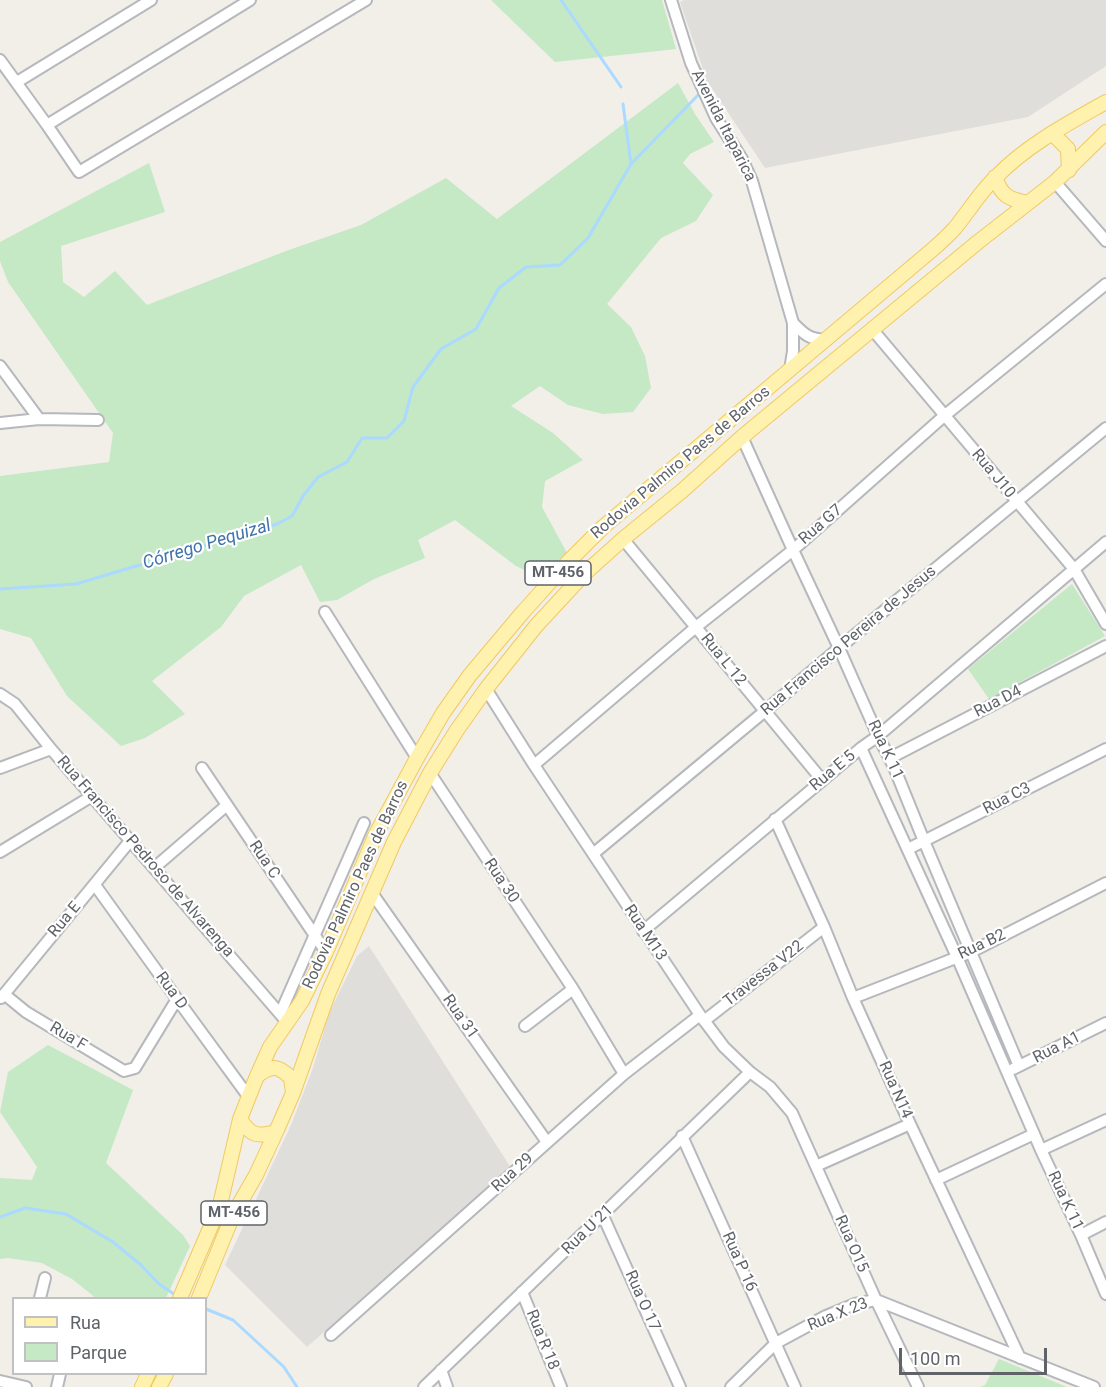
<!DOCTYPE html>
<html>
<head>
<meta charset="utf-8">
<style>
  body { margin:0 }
  #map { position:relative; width:1106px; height:1387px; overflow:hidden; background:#f1efe8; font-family:Roboto,sans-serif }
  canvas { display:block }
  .legend { position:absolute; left:12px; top:1297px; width:195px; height:78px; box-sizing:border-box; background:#fff; border:2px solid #bfc1c3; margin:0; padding:8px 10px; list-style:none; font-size:18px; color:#5f6368 }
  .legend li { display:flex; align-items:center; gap:12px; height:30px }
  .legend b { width:30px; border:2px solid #bfc1c3 }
  .scale { position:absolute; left:899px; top:1348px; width:148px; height:27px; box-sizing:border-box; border:3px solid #5f6368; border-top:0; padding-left:8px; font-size:18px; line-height:21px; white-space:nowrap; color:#5f6368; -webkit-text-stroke:4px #fff; paint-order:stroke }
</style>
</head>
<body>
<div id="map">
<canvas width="1106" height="1387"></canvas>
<ul class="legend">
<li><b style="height:8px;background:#fff2af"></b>Rua</li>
<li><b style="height:16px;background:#c5e8c5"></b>Parque</li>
</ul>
<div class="scale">100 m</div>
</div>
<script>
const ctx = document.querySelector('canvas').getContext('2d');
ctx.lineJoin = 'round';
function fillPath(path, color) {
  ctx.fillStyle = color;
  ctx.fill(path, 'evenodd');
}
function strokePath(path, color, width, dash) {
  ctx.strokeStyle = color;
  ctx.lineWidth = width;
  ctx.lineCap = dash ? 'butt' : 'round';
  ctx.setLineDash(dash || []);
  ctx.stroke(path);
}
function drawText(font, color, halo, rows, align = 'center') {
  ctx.font = font + ' Roboto,sans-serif';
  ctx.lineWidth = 4.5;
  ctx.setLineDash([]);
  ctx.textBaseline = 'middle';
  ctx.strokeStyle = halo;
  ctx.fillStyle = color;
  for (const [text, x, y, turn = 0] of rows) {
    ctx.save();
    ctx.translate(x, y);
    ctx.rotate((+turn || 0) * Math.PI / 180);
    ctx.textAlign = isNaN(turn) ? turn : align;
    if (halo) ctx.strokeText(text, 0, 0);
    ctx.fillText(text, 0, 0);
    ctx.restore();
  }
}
fillPath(new Path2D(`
  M684,0H1106V66L1028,117L765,168L707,81L680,2Z
  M369,946L511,1168L307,1347L225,1265L291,1125L313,1068L329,1013L357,956Z`), '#e0deda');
fillPath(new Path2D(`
  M491,0H662L676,49L555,62Z
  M678,83L695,114L714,142L690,154L683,163L713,195L696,221L661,238L607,304L631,327L645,356L651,388L633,412L603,414L568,405L540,386L511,406L553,433L583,460L545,481L542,507L567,553L541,578L516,566L455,520L418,540L425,558L374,579L337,600L320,602L301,565L244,596L221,627L152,681L185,714L145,738L121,746L67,696L31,638L0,629V476L109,462L113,433L8,282L0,261V242L149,163L165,212L61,246L63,282L84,297L115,271L147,305L286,251L361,225L446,178L497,219Z
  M1072,584L1105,636L989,699L968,669Z
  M48,1045L133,1090L106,1163L183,1235L190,1246L166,1298H96L72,1279L42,1263L8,1258L0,1259V1178L32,1180L37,1167L0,1112L8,1072Z
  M999,1359L1067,1387H980L985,1385Z`), '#c5e8c5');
strokePath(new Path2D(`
  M561,0L621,87
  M623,104L631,164
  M0,589L76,584L277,524L292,516L303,496L318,477L347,462L362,438H387L404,421L413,387L441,349L476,329L499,288L526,267L560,265L588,238L631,164L702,91
  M0,1217L25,1208L66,1214L113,1242L141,1265L159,1284L177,1296
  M206,1309L233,1320L284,1367L297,1387`), '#aadaff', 3);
const minor = new Path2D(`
  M671,0L691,63L703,89L716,118L742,159L752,181L793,323V351L790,370
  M0,60L47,125L79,172L366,0
  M17,82L151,0
  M47,125L250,0
  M1055,182L1106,241
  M793,323C805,335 809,339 826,340
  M872,329L1074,569L1106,624
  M0,366L39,419
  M0,423L39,419L98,420
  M742,437L793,550L839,648L878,736L894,767L924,841L1019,1066
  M623,539L822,780
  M325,612L417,758
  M486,689L534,765L700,1015L724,1047L750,1072L770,1087L792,1113L876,1300L918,1387
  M0,694L15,704L51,749L287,1022
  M861,748L957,957L1041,1150L1081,1235L1106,1294
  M890,758L1106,646
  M534,765L696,627L793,550L944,416L1106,284
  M0,768L51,749
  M202,768L326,952
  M430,773L573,989L624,1074
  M775,819L824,927L853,998L910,1124L1020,1358
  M908,849L1106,749
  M0,852L92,796
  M593,854L765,711L839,648L1106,428
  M154,868L227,805
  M95,885L177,999L248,1096
  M372,893L547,1142
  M643,931L861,748L878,736L1106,542
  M4,994L26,1012L124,1071L135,1068L177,999
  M1,998L130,841
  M853,998L971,952L1106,883
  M280,1014L364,823
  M704,1021L824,927
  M525,1026L573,989
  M1013,1069L1106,1023
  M682,1136L795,1387
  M1041,1150L1106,1120
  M816,1166L910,1124
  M936,1180L1034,1134
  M603,1216L680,1387
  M1081,1235L1106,1222
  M522,1292L561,1387
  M40,1298L45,1278
  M331,1335L624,1074L700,1015
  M441,1370L447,1387
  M0,1381L26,1387
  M57,1387L60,1374
  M424,1387L750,1072
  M731,1387L776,1343L826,1316L855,1304L876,1300L1094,1387`);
const major = new Path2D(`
  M1052,133L1068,149L1069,170
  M995,177C1002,197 1009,199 1028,203
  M257,1076C271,1065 278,1065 291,1078L293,1092
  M240,1119C251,1136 257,1137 276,1132
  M180,1298L220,1205L240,1119L257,1076L270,1047L302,1001L326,952L376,834L417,758L443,713L470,675L523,612L569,561L603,527L932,250C940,243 948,236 955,228C969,211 980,192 996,177C1027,145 1067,124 1106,102
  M199,1298L233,1215L256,1175L276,1132L293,1093L328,994L394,842L430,773L457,730L486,689L536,626L584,574L623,539L682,491L742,437L978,242L1055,182L1106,132
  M142,1387L148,1374
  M159,1387L166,1374`);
strokePath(minor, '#b5b8bc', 14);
strokePath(major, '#f2c960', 16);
strokePath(minor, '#fff', 10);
strokePath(major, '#fff2af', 14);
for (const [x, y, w] of [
  [558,573,66],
  [234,1213,66]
]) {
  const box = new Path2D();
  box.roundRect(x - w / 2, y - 12, w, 24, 4.5);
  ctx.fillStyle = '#fff';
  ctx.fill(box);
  strokePath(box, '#5f6368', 1.5);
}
drawText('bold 15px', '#5f6368', null, [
  ["MT-456",558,573],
  ["MT-456",234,1213]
]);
drawText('16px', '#5f6368', '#fff', [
  ["Avenida Itaparica",723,126,63],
  ["Rodovia Palmiro Paes de Barros",681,463,-40],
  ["Rua J10",993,474,50],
  ["Rua G7",821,525,-41],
  ["Rua Francisco Pereira de Jesus",849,641,-40],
  ["Rua L 12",723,660,51],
  ["Rua D4",998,702,-27],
  ["Rua K 11",885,750,65],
  ["Rua E 5",833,771,-40],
  ["Rua C3",1007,799,-27],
  ["Rua Francisco Pedroso de Alvarenga",145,857,49],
  ["Rua C",264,860,56],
  ["Rua 30",501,881,56],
  ["Rodovia Palmiro Paes de Barros",356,885,-65],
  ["Rua E",65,920,-50],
  ["Rua M13",645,933,56],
  ["Rua B2",982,945,-25],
  ["Travessa V22",764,974,-38],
  ["Rua D",171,991,54],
  ["Rua 31",460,1017,55],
  ["Rua F",68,1037,31],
  ["Rua A1",1057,1048,-27],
  ["Rua N14",895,1090,66],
  ["Rua 29",513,1173,-42],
  ["Rua K 11",1065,1201,65],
  ["Rua U 21",588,1230,-44],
  ["Rua O15",851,1244,66],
  ["Rua P 16",739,1262,66],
  ["Rua O 17",642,1301,66],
  ["Rua X 23",838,1315,-22],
  ["Rua R 18",542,1340,68]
]);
drawText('italic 18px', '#4174aa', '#fff', [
  ["Córrego Pequizal",207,545,-17]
]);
</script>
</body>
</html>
